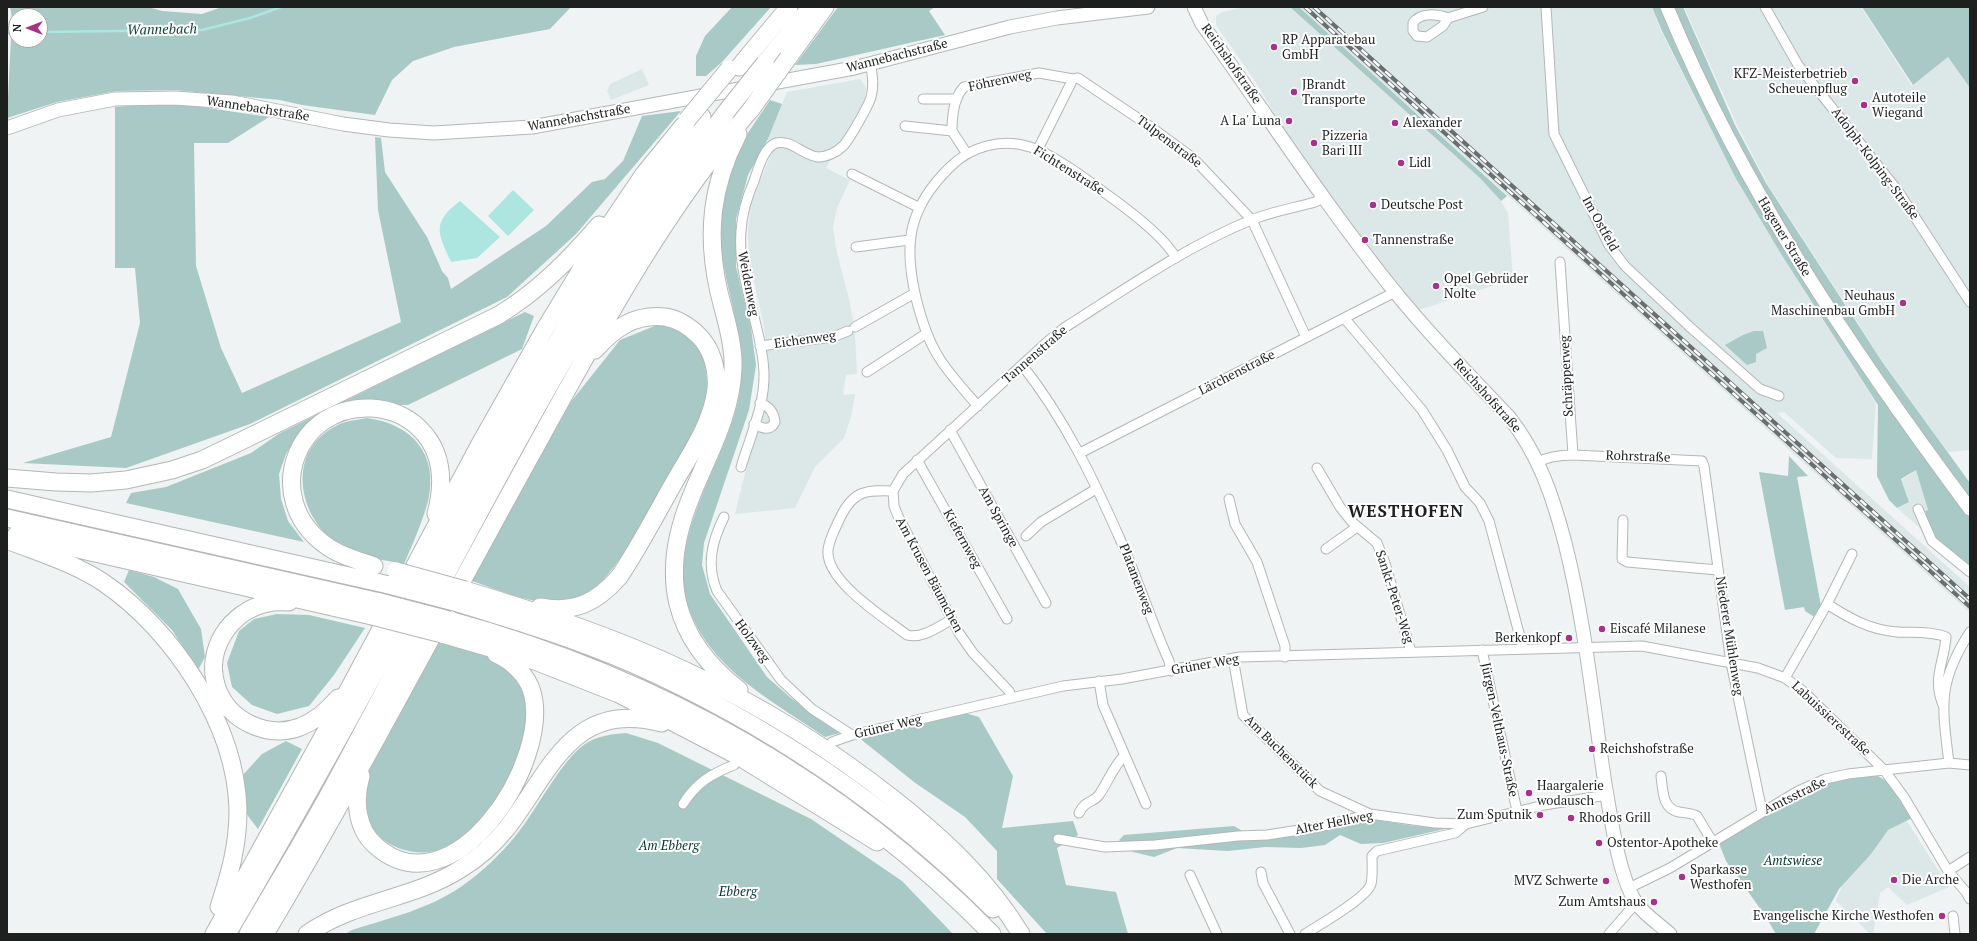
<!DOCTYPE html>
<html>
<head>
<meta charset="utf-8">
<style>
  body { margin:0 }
  #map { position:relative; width:1977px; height:941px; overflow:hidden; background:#eff3f3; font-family:"PT Serif",serif }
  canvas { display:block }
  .frame { position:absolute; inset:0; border:8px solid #1e2020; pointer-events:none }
  .north { position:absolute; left:8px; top:8px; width:40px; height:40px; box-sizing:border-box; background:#fff; border:1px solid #a5a6a6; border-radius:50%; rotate:270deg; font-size:11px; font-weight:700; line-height:16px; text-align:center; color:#1e2020 }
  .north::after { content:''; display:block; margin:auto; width:14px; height:18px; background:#a7328b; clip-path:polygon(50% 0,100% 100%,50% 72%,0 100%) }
</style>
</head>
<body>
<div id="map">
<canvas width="1977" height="941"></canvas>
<div class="frame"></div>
<div class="north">N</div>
</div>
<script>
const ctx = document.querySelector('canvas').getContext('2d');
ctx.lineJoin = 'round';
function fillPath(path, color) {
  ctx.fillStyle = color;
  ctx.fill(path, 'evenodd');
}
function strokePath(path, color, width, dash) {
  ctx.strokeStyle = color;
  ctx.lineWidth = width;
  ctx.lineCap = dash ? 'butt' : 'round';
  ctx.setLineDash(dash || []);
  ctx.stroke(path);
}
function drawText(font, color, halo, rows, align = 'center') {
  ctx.font = font + ' "PT Serif",serif';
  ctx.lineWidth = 4;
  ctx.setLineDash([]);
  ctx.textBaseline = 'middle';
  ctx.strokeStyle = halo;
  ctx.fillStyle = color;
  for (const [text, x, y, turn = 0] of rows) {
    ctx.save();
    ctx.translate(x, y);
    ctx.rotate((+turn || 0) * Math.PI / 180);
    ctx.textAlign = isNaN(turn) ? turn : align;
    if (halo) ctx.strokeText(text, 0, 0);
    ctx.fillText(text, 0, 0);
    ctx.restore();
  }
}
fillPath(new Path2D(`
  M1245,7H1290L1481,179L1501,201L1508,213L1513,279L1419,310L1374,253L1292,143L1255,81L1216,25V16L1222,12Z
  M1299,7H1652L1661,31L1735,177L1781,254L1876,403L1872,459L1836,458L1784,412L1777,413L1970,587V613Z
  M1684,7H1861L1912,86L1948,57L1970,88V450L1948,452L1883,362L1767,183L1737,125Z
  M642,69L649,85L611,100L607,91L610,84Z
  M860,79L866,88L865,99L826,168L850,180L837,208L833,227L837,253L850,303L855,334L857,374L846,375L843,395L855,394L852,413L844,438L815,467L795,508L735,514L747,465L768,394L769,369L764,327L749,258L748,231L751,204L771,154L768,139L787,92Z
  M1916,470L1928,510L1924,511L1930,529L1923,531L1897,508L1909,502L1902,480Z
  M1903,815L1949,887L1907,905L1888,887L1880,893L1873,934H1870L1836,901L1847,873L1885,827Z`), '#dbe8e7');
fillPath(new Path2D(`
  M10,7H148L162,11L202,14L222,7H571L550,29L454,47L413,61L392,80L375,115L302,105L280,100L175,90L117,91L57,102L7,118L12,18ZM16,16H40V40H16Z
  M732,7H771L722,62L706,76H696V56L705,36Z
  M838,7H935L929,11L945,35L816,64L795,65Z
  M1290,7H1299L1507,196L1501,201L1481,179Z
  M1652,7H1683L1735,125L1766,183L1883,363L1970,483V568L1936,542L1925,511L1928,510L1916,470L1901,479L1909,502L1897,508L1889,500L1877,476L1878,405L1781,254L1735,177L1662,31Z
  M1862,7H1970V88L1948,57L1913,85Z
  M770,100L782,104L768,139L748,175L736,219V267L751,328L756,365L749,410L704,543L702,565L710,594L767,677L791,698L840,733L825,737C773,701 707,668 687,603C668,541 720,468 736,409C751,356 732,313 723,262C716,224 722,184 739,149C747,132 760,116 770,100Z
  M174,103L269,117L228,143H194L196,266L221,348L242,393L401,322L378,210L375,137L381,138L385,172L427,237L442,271L448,278L451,289L546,226L592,182L605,179L623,161L642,116L681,111L576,234L507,297L250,424L126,468L23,463L111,437L140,323L135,268H115V107Z
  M525,312L534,316L522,349L408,405L352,404L313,423L299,433L286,454L279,474L281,499L288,521L304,542L126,503L131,493L166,487L251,453L280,433Z
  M657,325H670L701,347C706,366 710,386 704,406C696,431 680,454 668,476C651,505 611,588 580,598C542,611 505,592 469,580L558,418L620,340Z
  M1754,331H1763L1767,348L1756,354V362L1747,365L1725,345L1743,335Z
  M367,418C412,424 439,454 428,501C422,523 413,543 404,564C382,559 355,558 337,544C298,516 286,453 334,427C344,421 356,420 367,418Z
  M1789,456L1808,476L1797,477L1821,606L1816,618L1805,611L1804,607L1785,610L1759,472L1788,476Z
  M129,570L154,577L178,589L201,629L205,657L198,670L172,630L124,582Z
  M277,614L309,615L365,628L334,675L309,706L277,714L252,705L232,687L227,663L239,631L254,619Z
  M438,641C467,649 502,654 519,683C548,731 489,830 442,849C413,860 370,844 365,810C365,805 366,798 366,792C366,787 366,782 367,777C371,763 381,750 388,737C405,705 421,673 438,641Z
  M965,713L979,717L1013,776L1002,828L1073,821L1078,835L1057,848L1066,885L1116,892L1128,934H1047L997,879V851L965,817L914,782L858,737Z
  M626,733L658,743L811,819L902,881L953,934H345L352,930C390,918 429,909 462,886C482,872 502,853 517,834C536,811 562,759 585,744C597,736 612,734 626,733Z
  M286,741L302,749L258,829L245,812L241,777L262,754Z
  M1878,776L1891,784L1916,816L1888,830L1871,854L1839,889L1814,934H1776L1764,914L1726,861L1718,841L1826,781Z
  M1363,818L1415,826L1449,828L1383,843L1361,844L1340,835L1325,845L1301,848L1265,847L1228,851L1177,848L1154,857L1133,852L1119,840L1124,835L1234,826L1256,839Z`), '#a8c9c6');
fillPath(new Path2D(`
  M513,190L534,210L508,236L488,216Z
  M460,201L500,237L477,258L451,262C438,233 431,223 460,201Z`), '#ade6e0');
strokePath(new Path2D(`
  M40,32L202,30L250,18L281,7
  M7,33H16`), '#ade6e0', 2.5);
const street = new Path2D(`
  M1546,7L1554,134L1609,245L1625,266L1691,328L1760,389L1779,396
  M1765,7L1798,65L1898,191L1970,302
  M1448,18C1437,14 1420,12 1413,23V31L1417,36L1427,37L1443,26L1448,18L1483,7
  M923,99H957
  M905,126L952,131
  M1038,149L1073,79L1078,78L1148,125L1193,158L1252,220L1306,337
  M967,154L952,131C952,117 954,97 964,87L1039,73L1073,79
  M852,174L918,207
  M856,247L909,240
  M1345,319L1422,410L1447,450L1465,487L1480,503L1489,521L1523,648
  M855,327L915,293
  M760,346L833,337L848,331
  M1022,365C1064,418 1093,478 1120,539C1138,579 1151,621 1169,661L1171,671
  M867,372L927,333
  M978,406C964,390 949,374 938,356C928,340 922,321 917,302C903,246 907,209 950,167C971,146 1002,138 1030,147C1053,154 1086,179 1105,193C1127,209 1163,235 1176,258
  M754,424C762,428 770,432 775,422C774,413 769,406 760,403
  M950,430L1046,603
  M1080,453L1395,292
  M1573,455L1702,461L1704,466L1731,663L1762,811
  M917,460L1007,619
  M1539,462C1549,456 1560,455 1573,455L1560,262
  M741,467C750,437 765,405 764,373C762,326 737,278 741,231C742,214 747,197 754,181C758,170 763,148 776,143C791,139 804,156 818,157C827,157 837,152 843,146C849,140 869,105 871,97C874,86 873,75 870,64
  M1317,468L1340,507L1352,522L1377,543L1385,563L1411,652
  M893,491C867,490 854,490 841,516C836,527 829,539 828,550C825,581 885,618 907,635C922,639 938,627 951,620
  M1229,499L1235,524L1257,562L1285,646V657
  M1918,509L1932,541L1970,572
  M724,517C712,541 706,565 717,591L781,680L812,709L852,735
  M1623,520L1622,559L1627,562L1718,570
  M1026,536L1041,522L1096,489
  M1326,549L1357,527
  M1827,604L1852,554
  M1482,650L1517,811
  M1233,658L1243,715L1320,791L1370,814
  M1785,678L1827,604C1849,618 1870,630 1897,632C1913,633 1931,631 1946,637C1944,663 1932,678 1943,705
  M1099,681L1103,705L1146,804
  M1012,698L1009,691L973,653L959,633L898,516L894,506L893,491L903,474L1047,342L1064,328C1124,290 1185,247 1251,220C1271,212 1294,208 1315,202L1324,197
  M832,742L852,735L1063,686L1122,679L1240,657L1642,646L1758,668L1785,678L1803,691L1884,770L1904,797L1948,871L1966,892L1970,899
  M1949,763C1942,706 1937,683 1970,632
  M1661,776C1663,790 1662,809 1679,812C1685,813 1692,813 1697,816L1712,841
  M683,804C696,783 711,774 734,765
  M1079,813C1086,799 1092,804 1099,795C1108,782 1113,767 1124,756
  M1058,839L1105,847L1155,845L1238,836L1267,835L1319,827L1370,814L1435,823L1466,824L1544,805L1607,795
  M1948,871L1970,857
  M1261,872L1263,883L1290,934
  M1190,875L1217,934
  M1629,888L1670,868L1798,791L1825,779L1848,774L1884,770L1949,763L1970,765
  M1953,916L1955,934
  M1305,934C1319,925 1367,898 1371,884C1373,875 1372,864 1372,856L1377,851L1455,833L1466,824
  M1609,934L1636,903`);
const secondary = new Path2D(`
  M1194,7L1202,24C1265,112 1324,203 1391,287C1428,333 1469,375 1509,417C1539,455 1553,497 1565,543C1585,622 1593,704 1605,784C1611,817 1618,873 1635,901C1643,914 1659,924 1670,934
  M1667,7C1744,192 1851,349 1970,509
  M7,128L58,110L115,99L174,98L232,102L343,124L389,130L434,133L532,127L854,68L1010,27L1057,18L1148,7`);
const highway = new Path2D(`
  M788,58L825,7
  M765,63L811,7
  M739,67L789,7
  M738,134C711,186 706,235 719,292C725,317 734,343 733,369C731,416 708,454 691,497C659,575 672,638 739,690
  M7,478L56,482L91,483L126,480L172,470L202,460L231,446L499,315C538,291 569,260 599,225
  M7,499L389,585
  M7,518L380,602
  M16,535L372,616
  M7,540C40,553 74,563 104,583C173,630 236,724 238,810C238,846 230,873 219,907
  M374,566C357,560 338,555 324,544C262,498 295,405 371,408C390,409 407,416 420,429C444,453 444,484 436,514
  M465,590C541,613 617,638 688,672C762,706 833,751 896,801C945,840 988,880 1021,934
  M289,602C282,602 275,601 268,603C230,611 204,650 217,688C229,721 267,739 300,727C315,721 328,710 338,698
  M458,603C517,621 576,639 633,664C766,723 890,806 993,909
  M540,607C575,613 596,603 619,577C638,549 654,518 671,488C688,457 712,425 716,389C718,371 712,349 699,336C690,327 678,319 665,317C635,314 614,328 595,350
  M449,620C658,677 840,779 992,934
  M442,634L535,661L619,694L738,756L877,842
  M361,776C354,799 356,829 376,846C453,914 552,762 532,692C527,675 512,661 496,654
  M214,934L337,711L480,444L545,329L596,245L644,174L683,126
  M227,934C286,834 342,733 397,632C492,456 585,280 702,117
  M248,934C277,884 307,835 334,785C458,557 570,320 726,112
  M265,934C358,778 442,616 530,457C596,337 662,212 752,108
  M307,934C356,900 415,899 462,868C479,858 494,844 507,828C551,771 572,699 662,723`);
strokePath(street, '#b3b7b6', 11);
strokePath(secondary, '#b3b7b6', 15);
strokePath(highway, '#b3b7b6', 19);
strokePath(street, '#fff', 9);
strokePath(secondary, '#fff', 13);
strokePath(highway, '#fff', 17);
const rail = new Path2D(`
  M1305,7L1970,607
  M1314,7L1970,599`);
strokePath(rail, '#6b6e6e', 4);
strokePath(rail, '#fff', 2.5, [8]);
const highwayBridge = new Path2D(`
  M752,108L788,58
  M726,112L765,63
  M687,120L729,69
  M396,571L465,590
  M389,585L458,603
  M380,602L449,620
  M372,616L442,634`);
strokePath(highwayBridge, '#b3b7b6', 19, []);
strokePath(highwayBridge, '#fff', 17);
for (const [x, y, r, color] of [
  [1274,47,4,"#a7328b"],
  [1855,81,4,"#a7328b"],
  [1294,92,4,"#a7328b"],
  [1864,105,4,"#a7328b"],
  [1289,121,4,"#a7328b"],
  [1395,123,4,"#a7328b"],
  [1314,143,4,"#a7328b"],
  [1401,163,4,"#a7328b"],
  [1373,205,4,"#a7328b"],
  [1365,240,4,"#a7328b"],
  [1436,286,4,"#a7328b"],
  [1903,303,4,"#a7328b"],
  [1602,629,4,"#a7328b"],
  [1569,638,4,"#a7328b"],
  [1592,749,4,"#a7328b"],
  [1529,793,4,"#a7328b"],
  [1540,815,4,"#a7328b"],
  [1571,818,4,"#a7328b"],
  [1599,843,4,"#a7328b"],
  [1682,877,4,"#a7328b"],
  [1894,880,4,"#a7328b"],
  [1606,881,4,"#a7328b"],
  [1654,902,4,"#a7328b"],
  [1942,916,4,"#a7328b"]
]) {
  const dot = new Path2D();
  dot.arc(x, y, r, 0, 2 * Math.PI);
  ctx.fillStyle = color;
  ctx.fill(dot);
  strokePath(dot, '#fff', 1.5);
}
drawText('13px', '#1e2020', '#fff', [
  ["RP Apparatebau",1282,40],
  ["GmbH",1282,55],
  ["KFZ-Meisterbetrieb",1847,74,"right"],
  ["Scheuenpflug",1847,89,"right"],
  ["JBrandt",1302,85],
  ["Transporte",1302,100],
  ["Autoteile",1872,98],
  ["Wiegand",1872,113],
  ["A La' Luna",1281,121,"right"],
  ["Alexander",1403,123],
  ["Pizzeria",1322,136],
  ["Bari III",1322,151],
  ["Lidl",1409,163],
  ["Deutsche Post",1381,205],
  ["Tannenstraße",1373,240],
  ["Opel Gebrüder",1444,279],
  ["Nolte",1444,294],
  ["Neuhaus",1895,296,"right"],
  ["Maschinenbau GmbH",1895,311,"right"],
  ["Eiscafé Milanese",1610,629],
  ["Berkenkopf",1561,638,"right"],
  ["Reichshofstraße",1600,749],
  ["Haargalerie",1537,786],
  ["wodausch",1537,801],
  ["Zum Sputnik",1532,815,"right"],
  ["Rhodos Grill",1579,818],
  ["Ostentor-Apotheke",1607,843],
  ["Sparkasse",1690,870],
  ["Westhofen",1690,885],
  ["Die Arche",1902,880],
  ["MVZ Schwerte",1598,881,"right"],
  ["Zum Amtshaus",1646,902,"right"],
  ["Evangelische Kirche Westhofen",1934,916,"right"]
], 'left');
drawText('13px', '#1e2020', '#fff', [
  ["Wannebachstraße",897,56,-14],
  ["Reichshofstraße",1231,64,55],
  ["Föhrenweg",1000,81,-12],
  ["Wannebachstraße",258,109,9],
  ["Wannebachstraße",579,118,-10],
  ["Tulpenstraße",1169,142,37],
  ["Adolph-Kolping-Straße",1875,164,53],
  ["Fichtenstraße",1069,171,32],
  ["Im Ostfeld",1600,224,61],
  ["Hagener Straße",1784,237,59],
  ["Weidenweg",748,284,79],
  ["Eichenweg",805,340,-8],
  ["Tannenstraße",1035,355,-41],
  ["Lärchenstraße",1237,373,-27],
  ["Schräpperweg",1567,376,-93],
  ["Reichshofstraße",1487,396,48],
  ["Rohrstraße",1638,457,2],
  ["Am Springe",998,517,61],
  ["Kiefernweg",962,539,61],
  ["Am Krusen Bäumchen",929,575,62],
  ["Platanenweg",1136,579,69],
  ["Sankt-Peter-Weg",1394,597,72],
  ["Niederer Mühlenweg",1729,636,81],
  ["Holzweg",752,641,54],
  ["Grüner Weg",1205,665,-10],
  ["Labuissierestraße",1831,719,43],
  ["Grüner Weg",888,727,-13],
  ["Jürgen-Velthaus-Straße",1499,730,78],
  ["Am Buchenstück",1281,752,45],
  ["Amtsstraße",1795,796,-26],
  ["Alter Hellweg",1334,823,-11]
]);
drawText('italic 13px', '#003633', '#fff', [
  ["Am Ebberg",669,846],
  ["Amtswiese",1793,861],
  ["Ebberg",738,892]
]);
drawText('italic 14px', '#0f4340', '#fff', [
  ["Wannebach",162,30,-1]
]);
ctx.letterSpacing = '1px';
drawText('bold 17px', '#1e2020', '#fff', [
  ["WESTHOFEN",1406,512]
]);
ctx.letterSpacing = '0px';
</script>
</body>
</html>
